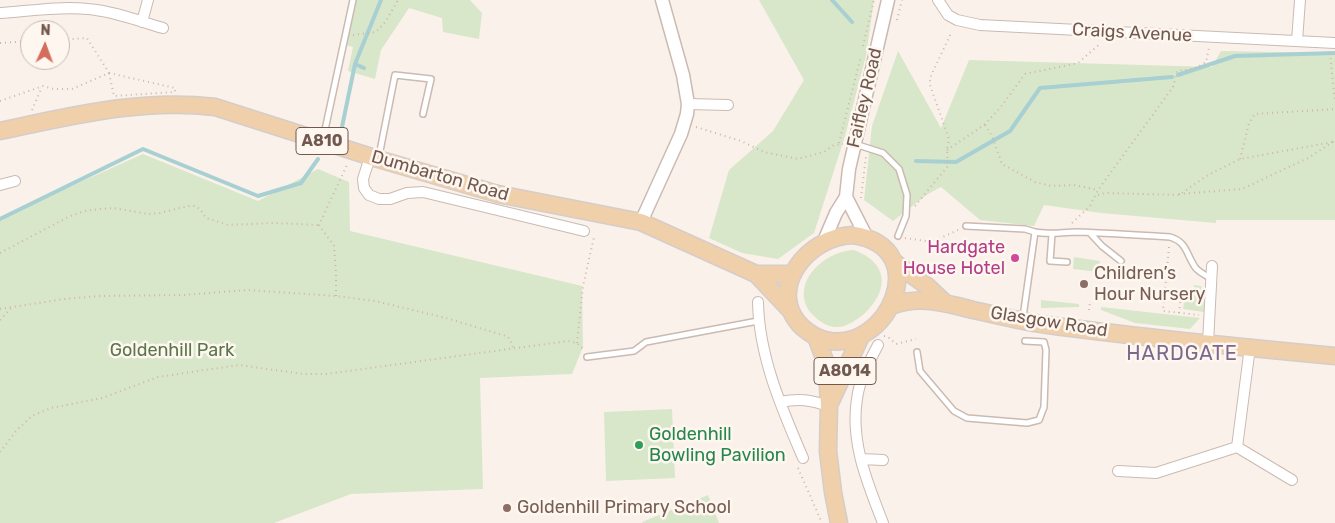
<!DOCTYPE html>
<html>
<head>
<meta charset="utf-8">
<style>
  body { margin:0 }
  #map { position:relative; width:1335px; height:523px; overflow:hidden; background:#faf2ea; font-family:Rubik,sans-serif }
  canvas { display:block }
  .north { position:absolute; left:20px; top:20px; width:50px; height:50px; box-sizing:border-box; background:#fdf7f0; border:1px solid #c5b8b0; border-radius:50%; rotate:2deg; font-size:14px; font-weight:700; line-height:20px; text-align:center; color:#725950 }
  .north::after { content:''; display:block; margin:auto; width:18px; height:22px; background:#d56d5e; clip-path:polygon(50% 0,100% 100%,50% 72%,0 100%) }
</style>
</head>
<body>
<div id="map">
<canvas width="1335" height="523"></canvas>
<div class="north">N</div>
</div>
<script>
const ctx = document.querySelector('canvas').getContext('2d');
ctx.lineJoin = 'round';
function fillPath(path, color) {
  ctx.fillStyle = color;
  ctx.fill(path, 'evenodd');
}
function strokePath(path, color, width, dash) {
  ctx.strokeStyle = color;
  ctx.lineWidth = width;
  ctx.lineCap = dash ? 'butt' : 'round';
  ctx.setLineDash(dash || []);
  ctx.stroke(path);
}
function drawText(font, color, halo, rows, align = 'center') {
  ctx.font = font + ' Rubik,sans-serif';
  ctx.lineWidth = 5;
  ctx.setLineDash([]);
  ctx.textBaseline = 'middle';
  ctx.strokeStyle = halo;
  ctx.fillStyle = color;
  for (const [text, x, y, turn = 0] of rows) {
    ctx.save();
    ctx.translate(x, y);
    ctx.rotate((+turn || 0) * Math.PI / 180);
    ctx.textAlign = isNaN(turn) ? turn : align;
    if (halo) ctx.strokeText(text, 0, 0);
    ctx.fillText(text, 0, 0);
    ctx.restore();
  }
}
fillPath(new Path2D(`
  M354,0H470L482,13L479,39L443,32L442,18L409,8L381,50L375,79L348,71L353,47L345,45Z
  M759,0H874L866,56L845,136L814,233L778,259L742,253L709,238L729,170L773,131L804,80Z
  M898,51L941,128L969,60L1212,67L1221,51L1335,53V220H1216V223L1101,213L1044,205L1034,226L980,220L941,187L928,194L893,221L864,200L872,126Z
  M143,154L258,201L318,169L349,182L350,231L582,286L583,347L572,374L480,378L483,489L351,494L274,523H0V218Z
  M854,250C887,262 890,288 866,312C858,319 848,327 836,327C827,327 819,321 813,315C808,311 805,304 804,298C801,272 830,251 854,250Z
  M1074,257L1100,261L1099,272L1073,269Z
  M1194,285L1201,286L1203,293L1204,312L1183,309L1186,288L1194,289Z
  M1041,300L1079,304V307L1041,308Z
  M1101,307L1200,318L1190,329L1135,323L1101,310Z
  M672,409L675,478L606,481L604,412Z
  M708,495L719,523H643L642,522Z`), '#d8e6ca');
strokePath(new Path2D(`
  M832,0L852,22
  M355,64L364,68
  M1178,75L1235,56L1335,53
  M342,127L355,64L381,0
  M916,161L956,162L1010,131L1040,88L1172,77
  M0,219L143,149L258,196L301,183L318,159`), '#a8d0d2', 4);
const service = new Path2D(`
  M323,139L353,0
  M855,144L883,153L899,169L907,195L906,216L898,236
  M379,156L395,75L431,79L423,114
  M966,226L1025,229L1035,232
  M1090,233L1102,246L1121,261
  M1052,234L1050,261L1067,262
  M1023,317L1035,232C1049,235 1063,232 1077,232C1108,233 1139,235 1170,237C1187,242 1186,254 1195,267C1198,272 1206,275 1211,279
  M917,352L920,371L954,411L967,418L1027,423L1039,420L1044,407L1046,350L1044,342L1025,341
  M587,357L634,351L646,342L758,321`);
const minor = new Path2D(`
  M938,0L948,15L957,20L980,25L1335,43
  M0,13C29,11 59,6 88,9C113,11 139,21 163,28
  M142,22L148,0
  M1297,41L1300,0
  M688,104L728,105
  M370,157L363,179L364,188L369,195L379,199H390L407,193L423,192L584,231
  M0,185L15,181
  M758,302C759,357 782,409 803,458
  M1208,343L1212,266
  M878,345C869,362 859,381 857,399C850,443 868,484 883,523
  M780,402C800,398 810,400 829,406
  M1237,447L1292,480
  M861,459L883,460
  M1118,471L1156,473L1237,447L1250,347`);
const tertiary = new Path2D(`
  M846,197L867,238
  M641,222L681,134L687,114L688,104L683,75L662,0
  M824,241L836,213L846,197L849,169L888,0`);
const primary = new Path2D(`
  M0,131C71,116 142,98 215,107L378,159L498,194L641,222L756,274L791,311
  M854,235C935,248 888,355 825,340C816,338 809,333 802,327C764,289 809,235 854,235Z
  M894,262L927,286L943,301
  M756,274H793
  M891,306C919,295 946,303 973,310C998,315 1023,322 1048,325C1143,338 1239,347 1335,356
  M816,337L827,366L829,406L828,451L833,492L839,523
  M831,401L861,336`);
strokePath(service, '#cbbab1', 8);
strokePath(minor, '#cbbab1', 12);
strokePath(tertiary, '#cbbab1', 15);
strokePath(primary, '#d5cdca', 19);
strokePath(new Path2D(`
  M897,20L902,0
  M353,35L376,32L386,21L398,0
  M0,43L30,41
  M863,46L874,0
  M1330,53L1335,103
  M109,73L175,88V92L114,96Z
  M0,101L43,86L54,89H72L109,73L87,38L60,40
  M32,110L42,87
  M985,125L992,136L1002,164L1035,182L1051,186L1074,185L1098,190
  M696,127L741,141L764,152L798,159L824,152L834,145L843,144
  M839,143L861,56
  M947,150L984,125L1000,108L1025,74L1078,63L1101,43
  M1240,159L1249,123L1255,114L1335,109
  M1179,194L1242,189L1308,158L1333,142L1335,143
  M1098,195L1105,193L1179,195L1208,175L1240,159L1333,142L1335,140
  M861,198L866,156
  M915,206L948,166L947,150L949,139L930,85V78L952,31
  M1072,223L1090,206L1098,190L1173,87L1177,71L1194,69L1206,62L1209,47
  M905,238L932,242L958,230
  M1169,247L1163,311L1199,315
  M0,253L70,216L85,211L100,209L114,208L148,214L160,213L188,206H195L200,209L206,218L228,225L274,223L319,225
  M336,296V273L334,246L319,225L347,165
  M0,309L64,299L99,296L184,295L247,290L336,296L375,301L446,318L506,336L510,339L513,348
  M1089,310L1090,302
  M1179,313L1182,288
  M0,320L11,308
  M884,336L888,337L896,344L916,339
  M577,343L583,286L594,237
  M0,452L17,430L32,416L51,408L102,398L158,377L239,365L303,374H326L568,341L577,343L583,349
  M798,468L822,523`), '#d1b4a8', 2, [1, 4]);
strokePath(service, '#fff', 5);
strokePath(minor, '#fff', 10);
strokePath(tertiary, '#fff', 12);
strokePath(primary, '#f0cfab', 16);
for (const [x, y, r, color] of [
  [1015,258,5,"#d1479c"],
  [1084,284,5,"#8d6e63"],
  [639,445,5,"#2e9e5b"],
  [507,508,5,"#8d6e63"]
]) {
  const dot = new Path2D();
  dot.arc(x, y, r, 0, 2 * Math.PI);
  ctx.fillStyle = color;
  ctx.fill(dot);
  strokePath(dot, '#fdf7f0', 2);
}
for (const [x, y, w] of [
  [322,141,52],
  [845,371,62]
]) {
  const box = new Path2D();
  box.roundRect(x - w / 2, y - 13.5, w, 27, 4);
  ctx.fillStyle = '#fdf7f0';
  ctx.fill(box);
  strokePath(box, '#725950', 1);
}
drawText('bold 16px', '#725950', null, [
  ["A810",322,141],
  ["A8014",845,371]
]);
drawText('18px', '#725950', '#fdf7f0', [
  ["Craigs Avenue",1132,33,3],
  ["Faifley Road",865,98,-77],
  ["Dumbarton Road",440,176,16],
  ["Glasgow Road",1049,322,9]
]);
drawText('18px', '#b23c85', '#fdf7f0', [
  ["Hardgate",1005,248],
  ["House Hotel",1005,269]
], 'right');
drawText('18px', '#785e54', '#fdf7f0', [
  ["Children’s",1094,274],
  ["Hour Nursery",1094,295],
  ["Goldenhill Primary School",517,508]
], 'left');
drawText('18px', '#5b764a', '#fdf7f0', [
  ["Goldenhill Park",172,351]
]);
drawText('18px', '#27864d', '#fdf7f0', [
  ["Goldenhill",649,435],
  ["Bowling Pavilion",649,456]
], 'left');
ctx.letterSpacing = '1px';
drawText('20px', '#7d688d', '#fdf7f0', [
  ["HARDGATE",1182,354]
]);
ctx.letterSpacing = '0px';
</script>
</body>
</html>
